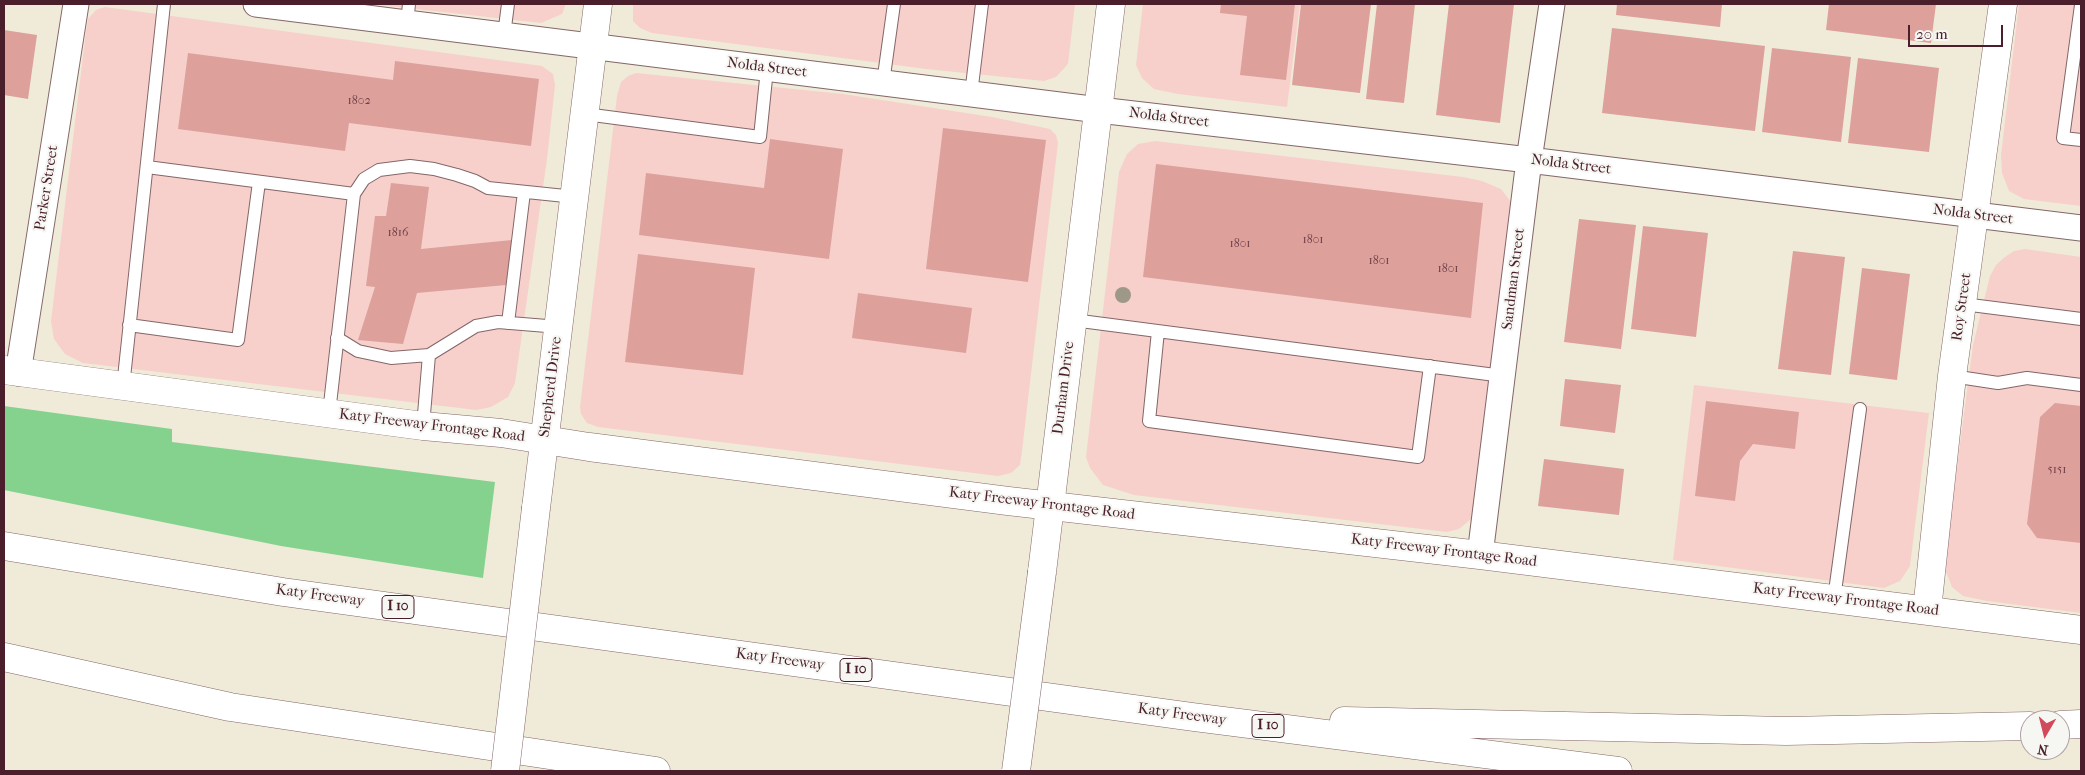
<!DOCTYPE html>
<html>
<head>
<meta charset="utf-8">
<style>
  body { margin:0 }
  #map { position:relative; width:2085px; height:775px; overflow:hidden; background:#efebd8; font-family:"IM FELL French Canon",serif }
  canvas { display:block }
  .frame { position:absolute; inset:0; border:5px solid #4a1f2b; pointer-events:none }
  .north { position:absolute; left:2020px; top:710px; width:50px; height:50px; box-sizing:border-box; background:#f6f6f2; border:1px solid #b1a0a2; border-radius:50%; rotate:188deg; font-size:14px; font-weight:700; line-height:20px; text-align:center; color:#4a1f2b }
  .north::after { content:''; display:block; margin:auto; width:18px; height:22px; background:#d1495b; clip-path:polygon(50% 0,100% 100%,50% 72%,0 100%) }
  .scale { position:absolute; left:1908px; top:25px; width:95px; height:22px; box-sizing:border-box; border:2px solid #4a1f2b; border-top:0; padding-left:6px; font-size:15px; line-height:18px; white-space:nowrap; color:#4a1f2b; -webkit-text-stroke:4px #f6f6f2; paint-order:stroke }
</style>
</head>
<body>
<div id="map">
<canvas width="2085" height="775"></canvas>
<div class="frame"></div>
<div class="north">N</div>
<div class="scale">20 m</div>
</div>
<script>
const ctx = document.querySelector('canvas').getContext('2d');
ctx.lineJoin = 'round';
function fillPath(path, color) {
  ctx.fillStyle = color;
  ctx.fill(path, 'evenodd');
}
function strokePath(path, color, width, dash) {
  ctx.strokeStyle = color;
  ctx.lineWidth = width;
  ctx.lineCap = dash ? 'butt' : 'round';
  ctx.setLineDash(dash || []);
  ctx.stroke(path);
}
function drawText(font, color, halo, rows, align = 'center') {
  ctx.font = font + ' "IM FELL French Canon",serif';
  ctx.lineWidth = 4;
  ctx.setLineDash([]);
  ctx.textBaseline = 'middle';
  ctx.strokeStyle = halo;
  ctx.fillStyle = color;
  for (const [text, x, y, turn = 0] of rows) {
    ctx.save();
    ctx.translate(x, y);
    ctx.rotate((+turn || 0) * Math.PI / 180);
    ctx.textAlign = isNaN(turn) ? turn : align;
    if (halo) ctx.strokeText(text, 0, 0);
    ctx.fillText(text, 0, 0);
    ctx.restore();
  }
}
fillPath(new Path2D(`
  M371,4H566L562,14L541,23Z
  M633,4H1075L1068,64L1056,77L1044,81L926,69L652,33L640,28L633,21Z
  M1143,4H1300L1287,107L1178,94L1154,89L1142,78L1136,65Z
  M2019,4H2081V206L2024,199L2009,191L2002,173L2001,155Z
  M105,7L542,66L553,74L555,85L547,159L515,383L508,397L491,407L476,410L83,363L65,354L54,339L51,321L86,31L88,19L96,10Z
  M636,73L843,94L992,117L1050,129L1056,135L1058,143L1022,451L1020,465L1011,473L998,476L598,427L587,423L581,414L580,407L617,96L621,82L628,76Z
  M1155,141L1463,177L1482,181L1501,189L1511,202L1513,221L1476,515L1459,529L1447,532L1134,495L1103,485L1090,468L1086,457L1119,172L1127,154L1138,144Z
  M2025,249L2081,257V613L1987,601L1963,596L1952,587L1944,566L1973,345L1990,276L1996,265L2005,257L2014,251Z
  M1694,385L1929,413L1910,566L1900,581L1884,588L1673,560Z`), '#f7d0cc');
fillPath(new Path2D(`
  M4,406L172,429V442L495,482L483,578L281,546L4,490Z`), '#85d28f');
fillPath(new Path2D(`
  M1221,4H1295L1286,80L1240,75L1247,16L1220,13Z
  M1301,4H1371L1360,93L1292,85Z
  M1377,4H1415L1404,103L1366,99Z
  M1449,4H1514L1500,123L1436,115Z
  M1617,4H1722L1720,27L1616,15Z
  M1829,4H1936L1931,43L1826,30Z
  M1612,28L1765,46L1755,131L1602,113Z
  M4,30L37,35L28,99L4,95Z
  M1772,48L1851,57L1841,142L1762,132Z
  M188,53L393,80L395,61L539,79L531,146L349,123L345,151L178,129Z
  M1858,58L1939,68L1929,152L1848,143Z
  M943,128L1046,140L1028,282L926,269Z
  M770,139L843,149L829,259L639,235L646,173L764,188Z
  M1156,164L1483,203L1471,318L1143,277Z
  M391,183L429,187L421,249L512,240L506,285L417,293L403,344L358,340L375,287L366,286L375,216H386Z
  M1579,219L1636,225L1621,349L1564,342Z
  M1643,226L1708,233L1696,337L1631,329Z
  M1793,251L1845,257L1831,375L1778,369Z
  M638,254L755,268L743,375L625,362Z
  M1862,268L1910,274L1897,380L1849,374Z
  M858,293L972,308L966,353L852,338Z
  M1565,379L1621,385L1615,433L1560,426Z
  M1706,401L1799,412L1795,449L1753,444L1740,461L1735,501L1695,496Z
  M2055,403L2081,406V543L2037,538L2027,524L2040,417Z
  M1544,459L1624,469L1619,515L1538,506Z`), '#dda09b');
const lane = new Path2D(`
  M2081,5L2063,138L2081,140
  M407,23L409,4
  M504,35L508,4
  M883,83L894,4
  M971,94L982,4
  M585,114L760,137L767,69
  M147,167L354,194
  M1963,304L2081,319
  M1073,320L1503,376
  M508,323L524,192
  M129,325L238,340L259,182
  M1158,331L1149,421L1418,457L1430,366
  M337,338L358,351L391,358L429,355L476,326L498,322L559,327
  M1952,376L1998,383L2027,378L2081,385
  M123,387L164,4
  M329,413L354,194L364,179L379,170L410,166L434,169L457,175L475,181L488,188L575,197
  M423,426L429,355
  M1834,599L1860,409`);
const street = new Path2D(`
  M256,4L1099,110L1529,160L2081,228
  M18,373L76,4
  M1480,555L1529,160L1552,4`);
const secondary = new Path2D(`
  M4,370L423,426L501,433L589,447L1008,501L1480,555L2081,630
  M1927,610L1952,376L2003,4`);
const primary = new Path2D(`
  M536,508L598,4
  M1042,572L1111,4`);
const highway = new Path2D(`
  M4,546L283,592L1193,717L1618,771
  M4,657L230,707L656,771
  M1344,721L1786,731L2030,726
  M2060,725L2081,724`);
strokePath(lane, '#846668', 14);
strokePath(street, '#846668', 27);
strokePath(secondary, '#846668', 29);
strokePath(primary, '#846668', 29);
strokePath(highway, '#846668', 29);
strokePath(lane, '#fff', 12);
strokePath(street, '#fff', 25);
strokePath(secondary, '#fff', 28);
strokePath(primary, '#fff', 28);
strokePath(highway, '#fff', 28);
const primaryBridge = new Path2D(`
  M505,771L536,508
  M1016,771L1042,572`);
strokePath(primaryBridge, '#846668', 29, []);
strokePath(primaryBridge, '#fff', 28);
ctx.fillStyle = '#9e9889';
for (const [x, y] of [
  [1123,295]
]) {
  ctx.beginPath();
  ctx.arc(x, y, 8, 0, 2 * Math.PI);
  ctx.fill();
}
drawText('12px', '#6f3f47', null, [
  ["1802",359,101],
  ["1816",398,233],
  ["1801",1313,240],
  ["1801",1240,244],
  ["1801",1379,261],
  ["1801",1448,269],
  ["5151",2057,470]
]);
for (const [x, y, w] of [
  [398,607,32],
  [856,670,32],
  [1268,726,32]
]) {
  const box = new Path2D();
  box.roundRect(x - w / 2, y - 11.5, w, 23, 4);
  ctx.fillStyle = '#f6f6f2';
  ctx.fill(box);
  strokePath(box, '#4a1f2b', 1);
}
drawText('bold 14px', '#4a1f2b', null, [
  ["I 10",398,607],
  ["I 10",856,670],
  ["I 10",1268,726]
]);
drawText('15px', '#4a1f2b', '#f6f6f2', [
  ["Nolda Street",767,68,7],
  ["Nolda Street",1169,118,7],
  ["Nolda Street",1571,165,7],
  ["Parker Street",47,188,-81],
  ["Nolda Street",1973,215,7],
  ["Sandman Street",1514,279,-83],
  ["Roy Street",1962,307,-82],
  ["Shepherd Drive",551,387,-83],
  ["Durham Drive",1064,388,-83],
  ["Katy Freeway Frontage Road",432,426,7],
  ["Katy Freeway Frontage Road",1042,504,7],
  ["Katy Freeway Frontage Road",1444,551,7],
  ["Katy Freeway",320,596,8],
  ["Katy Freeway Frontage Road",1846,600,7],
  ["Katy Freeway",780,660,8],
  ["Katy Freeway",1182,715,8]
]);
</script>
</body>
</html>
